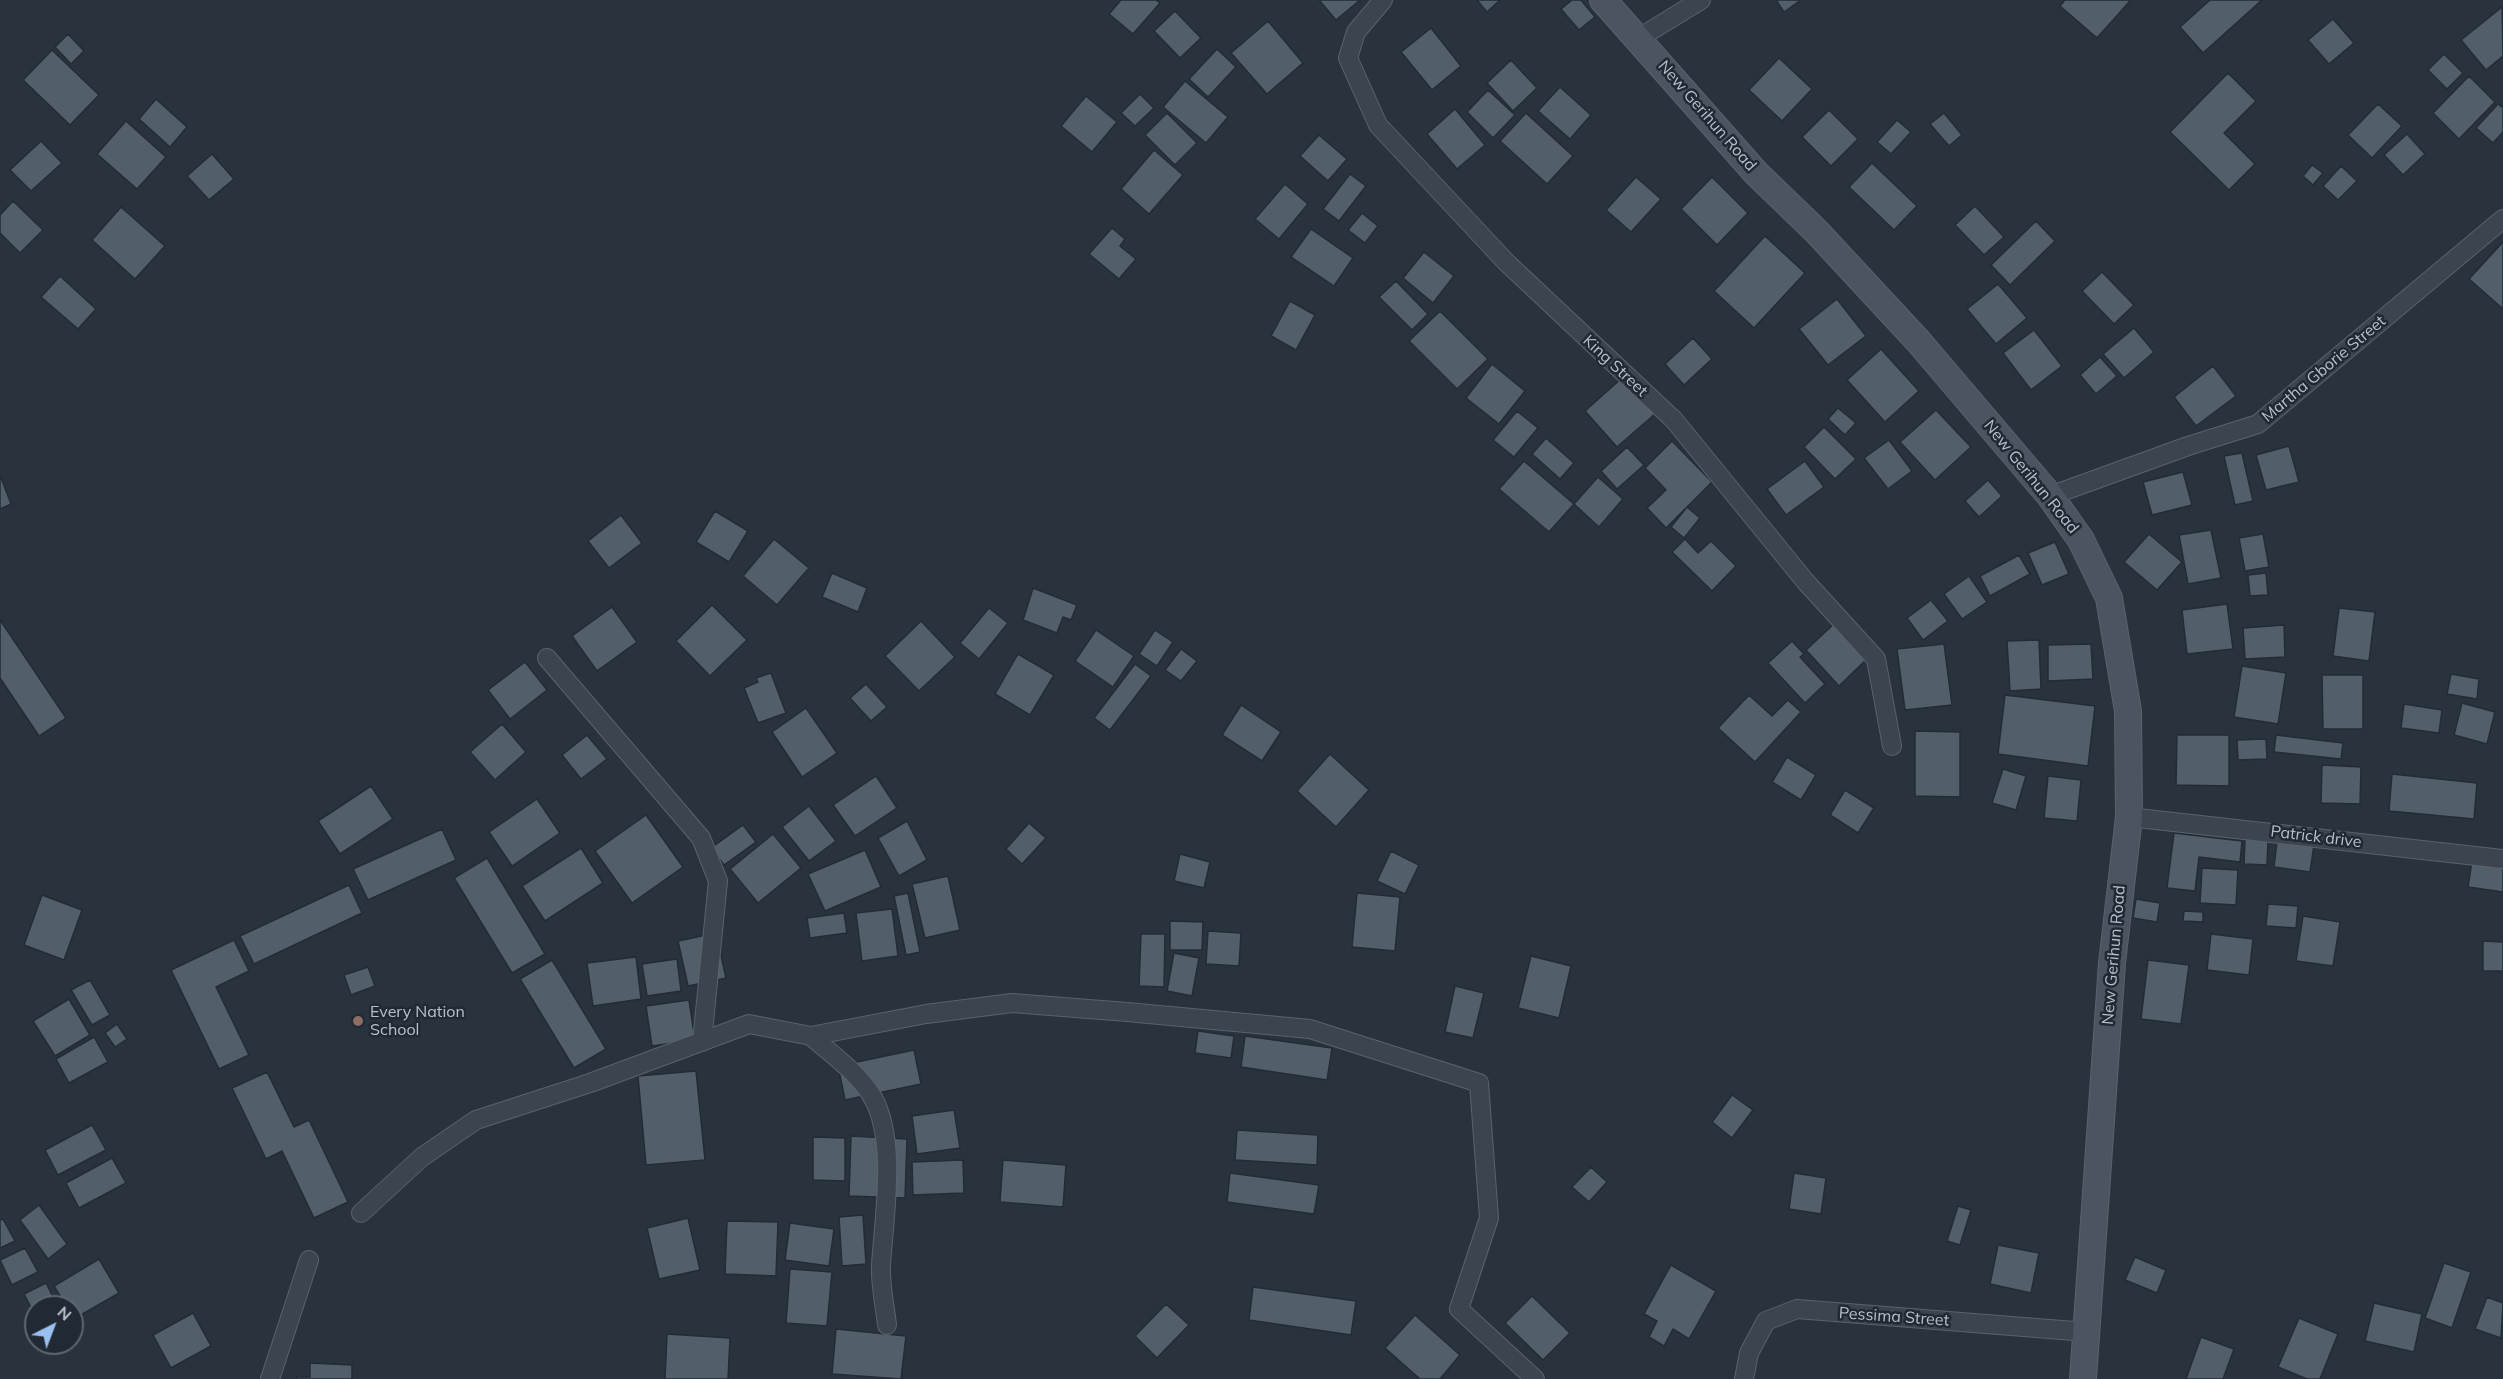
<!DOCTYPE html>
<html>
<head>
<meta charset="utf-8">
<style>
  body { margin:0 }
  #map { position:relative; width:2503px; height:1379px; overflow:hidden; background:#28333e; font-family:Mulish,sans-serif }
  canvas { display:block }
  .north { position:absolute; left:24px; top:1295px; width:60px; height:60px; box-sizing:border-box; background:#212a34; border:2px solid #5e6670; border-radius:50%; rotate:42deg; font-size:16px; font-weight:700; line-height:24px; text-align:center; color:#b9c0c9 }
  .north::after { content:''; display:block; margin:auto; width:21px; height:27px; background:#99c0ee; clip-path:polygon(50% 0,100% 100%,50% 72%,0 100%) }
</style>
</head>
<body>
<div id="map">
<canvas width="2503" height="1379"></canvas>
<div class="north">N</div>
</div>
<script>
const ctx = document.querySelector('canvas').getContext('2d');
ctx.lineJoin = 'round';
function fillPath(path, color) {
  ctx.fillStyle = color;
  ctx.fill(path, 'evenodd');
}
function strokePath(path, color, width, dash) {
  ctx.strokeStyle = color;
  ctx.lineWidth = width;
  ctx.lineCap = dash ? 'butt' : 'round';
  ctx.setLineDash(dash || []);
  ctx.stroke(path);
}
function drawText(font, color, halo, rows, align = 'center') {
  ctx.font = font + ' Mulish,sans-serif';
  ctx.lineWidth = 5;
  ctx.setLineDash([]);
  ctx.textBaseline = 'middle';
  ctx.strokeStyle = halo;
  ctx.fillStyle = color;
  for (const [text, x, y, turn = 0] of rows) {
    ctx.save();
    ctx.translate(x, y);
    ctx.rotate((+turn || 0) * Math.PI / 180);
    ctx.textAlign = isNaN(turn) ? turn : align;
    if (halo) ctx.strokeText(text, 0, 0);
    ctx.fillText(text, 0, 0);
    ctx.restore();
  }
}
const building = new Path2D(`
  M1121,0H1156L1160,3L1133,34L1109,14Z
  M1319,0H1360L1336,20Z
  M1477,0H1500L1487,12Z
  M1572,0H1581L1595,17L1579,30L1561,9Z
  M1776,0H1801L1784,12Z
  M2065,0H2128L2130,1L2097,38L2060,6Z
  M2210,0H2262L2203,53L2180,27Z
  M2502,7L2503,56L2486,70L2461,40Z
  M1175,11L1201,38L1180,58L1154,31Z
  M2333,19L2354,43L2329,64L2308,40Z
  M1268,21L1303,63L1267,94L1231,53Z
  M1431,28L1461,66L1432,90L1401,52Z
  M68,34L84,51L71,64L55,47Z
  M1217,49L1236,67L1208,97L1189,79Z
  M52,50L99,95L70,125L23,80Z
  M2444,54L2463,73L2447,89L2428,70Z
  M1779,58L1812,89L1782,121L1749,90Z
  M1511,60L1537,88L1513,111L1487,83Z
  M2228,73L2256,101L2224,133L2255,164L2229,190L2170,132Z
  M2469,76L2495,102L2459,139L2433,113Z
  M1185,81L1228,117L1206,143L1163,107Z
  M1560,87L1591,115L1570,139L1538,111Z
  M1488,90L1515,115L1493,138L1467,112Z
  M1140,94L1154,108L1135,126L1121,113Z
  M1086,96L1117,122L1092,152L1061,126Z
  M156,99L187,127L170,147L139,119Z
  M2378,104L2402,126L2372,158L2348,135Z
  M2498,104L2503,108V132L2493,143L2476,128Z
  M1455,109L1485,145L1457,169L1427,134Z
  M1829,110L1858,139L1831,166L1802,137Z
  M1167,113L1197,143L1175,165L1145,135Z
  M1526,113L1573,156L1547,184L1500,141Z
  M1944,113L1962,135L1949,146L1930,124Z
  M1897,120L1911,132L1891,154L1877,142Z
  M126,121L166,157L137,189L97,154Z
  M2407,134L2425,154L2403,175L2384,155Z
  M1319,135L1347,159L1328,181L1300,156Z
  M41,141L62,163L31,191L10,170Z
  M1154,150L1183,175L1149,214L1121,189Z
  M212,154L234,179L209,200L187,176Z
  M1872,163L1917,206L1894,230L1849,187Z
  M2312,165L2323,173L2313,185L2303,176Z
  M2341,166L2357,181L2338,200L2323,186Z
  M1350,174L1366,186L1339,221L1323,209Z
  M1636,177L1661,199L1631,232L1606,210Z
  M1712,177L1748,213L1717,245L1681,209Z
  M1285,184L1308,204L1279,239L1255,219Z
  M13,201L43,230L20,253L0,233V215Z
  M1975,206L2004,237L1984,255L1955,225Z
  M121,207L165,246L135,279L92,240Z
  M1362,213L1378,226L1365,243L1348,230Z
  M2036,221L2055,241L2010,285L1991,265Z
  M1112,228L1125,239L1120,246L1136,259L1119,279L1089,254Z
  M1311,229L1353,258L1334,286L1291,257Z
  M1765,236L1805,273L1754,328L1714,291Z
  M2502,243H2503V309L2469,279Z
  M1424,252L1454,276L1433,303L1403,278Z
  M2102,272L2134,305L2114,324L2082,291Z
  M60,276L96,309L78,329L41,297Z
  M1396,281L1428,314L1412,330L1379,297Z
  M1998,284L2027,318L1996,344L1967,309Z
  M1837,299L1866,336L1828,365L1799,329Z
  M1290,301L1315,315L1296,350L1271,336Z
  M1440,311L1488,359L1457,389L1409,341Z
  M2134,328L2154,352L2124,378L2103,354Z
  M2034,330L2062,366L2031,390L2003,353Z
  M1693,338L1712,359L1684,385L1665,364Z
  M1881,349L1919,391L1885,422L1847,380Z
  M2100,357L2117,376L2096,394L2080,375Z
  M1492,364L1525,391L1499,424L1466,398Z
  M2213,366L2236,396L2196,426L2174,397Z
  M1623,377L1655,414L1617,447L1585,411Z
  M1838,408L1856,423L1845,435L1828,419Z
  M1936,410L1971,447L1935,480L1900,442Z
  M1517,411L1538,428L1514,457L1493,440Z
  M1824,427L1856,459L1835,479L1804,447Z
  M1546,438L1574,463L1560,479L1532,454Z
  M1889,440L1912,471L1888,489L1864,458Z
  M1672,441L1712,482L1666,528L1647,508L1666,490L1645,468Z
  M2289,446L2299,482L2266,490L2256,455Z
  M1627,447L1644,465L1617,489L1601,471Z
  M2242,453L2253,501L2235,505L2224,456Z
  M1524,461L1574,504L1549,532L1499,489Z
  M1805,461L1824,487L1786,515L1767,489Z
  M2183,472L2192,505L2152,515L2143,482Z
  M0,475L11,504L0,509Z
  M1598,477L1623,499L1599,527L1574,504Z
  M1988,480L2002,496L1979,517L1965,501Z
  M1687,507L1700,518L1684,538L1671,527Z
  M715,511L748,531L729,562L696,542Z
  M621,515L642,543L609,568L588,541Z
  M2211,530L2221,578L2188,584L2179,535Z
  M2149,534L2182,562L2157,590L2124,562Z
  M2263,534L2269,567L2245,571L2239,538Z
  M774,539L809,568L777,605L743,576Z
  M1685,539L1698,553L1711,541L1736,566L1712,591L1672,552Z
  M2055,542L2069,574L2042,585L2028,553Z
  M2019,555L2030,574L1990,596L1980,576Z
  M832,573L867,588L858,612L822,597Z
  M2266,573L2268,595L2250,596L2248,575Z
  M1969,576L1987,602L1962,619L1944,594Z
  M1033,588L1077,605L1071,620L1063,617L1057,633L1023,620Z
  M1931,600L1948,621L1923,640L1907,618Z
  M2227,604L2233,649L2187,654L2182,610Z
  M712,605L747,640L710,676L676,641Z
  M612,607L637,642L597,671L572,636Z
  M989,608L1008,623L979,659L960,643Z
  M2339,608L2375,612L2369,661L2333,656Z
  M0,620L66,718L39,736L0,678Z
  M921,621L955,657L919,691L885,656Z
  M1837,621L1870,656L1839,686L1806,650Z
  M2284,625L2285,657L2245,659L2243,628Z
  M1096,630L1134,656L1113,687L1075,661Z
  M1155,630L1173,642L1157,666L1139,654Z
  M2039,640L2041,689L2010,691L2007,641Z
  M1792,641L1804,654L1800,657L1825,684L1805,703L1768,663Z
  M1944,644L1952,705L1905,710L1897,649Z
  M2091,644L2093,679L2048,681V645Z
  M1181,649L1197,661L1181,681L1165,670Z
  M1018,654L1054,675L1030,715L995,694Z
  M525,662L547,690L510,719L488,690Z
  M1135,664L1151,676L1110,730L1094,718Z
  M2242,666L2286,673L2278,724L2234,717Z
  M771,673L786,713L758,723L744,688L758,682L756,678Z
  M2451,674L2479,679L2477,699L2447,694Z
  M2322,675H2363V729H2323Z
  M866,684L887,707L871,721L850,698Z
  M1749,695L1772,716L1788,700L1801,712L1755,762L1718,728Z
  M2005,695L2095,706L2088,766L1998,754Z
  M2462,703L2495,712L2487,744L2454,735Z
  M2404,704L2442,710L2439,733L2401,728Z
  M1241,705L1281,732L1262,761L1222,735Z
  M806,708L837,753L802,777L772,732Z
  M502,724L526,752L495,780L470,752Z
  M1915,731L1960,732V797L1915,796Z
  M587,735L607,759L581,779L562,755Z
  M2177,735H2229V786L2176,785Z
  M2276,735L2343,743L2341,759L2274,752Z
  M2266,739L2267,759L2238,760L2237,740Z
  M1330,754L1369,790L1336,827L1297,791Z
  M1787,757L1816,775L1801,800L1772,782Z
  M2322,765L2361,767L2360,804L2321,803Z
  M2003,769L2026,776L2016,810L1992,803Z
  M2392,774L2477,783L2474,819L2389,811Z
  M876,776L897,808L855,836L833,805Z
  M2048,776L2081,780L2077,821L2044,818Z
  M371,786L393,819L340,854L318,821Z
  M1845,790L1874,808L1858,833L1830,815Z
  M537,799L560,833L512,866L489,832Z
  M809,806L836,841L809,861L782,827Z
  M646,815L683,867L632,903L595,851Z
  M907,821L927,860L899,876L878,838Z
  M1029,823L1046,838L1022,864L1006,849Z
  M743,825L756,842L724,865L711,848Z
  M442,829L456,860L368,900L353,869Z
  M2174,833L2242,841L2240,862L2199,857L2195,891L2167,888Z
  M2278,833L2315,838L2310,872L2274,867Z
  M773,834L801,868L758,903L730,869Z
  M2245,839L2268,841L2267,865L2244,864Z
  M581,848L603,883L545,921L522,886Z
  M865,850L881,887L825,911L808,874Z
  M1391,851L1419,865L1405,894L1377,881Z
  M1180,854L1210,862L1204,888L1174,881Z
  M2473,855L2503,859V892L2468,887Z
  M487,858L545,954L512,973L454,878Z
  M2202,868L2238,870L2236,905L2200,903Z
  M948,876L960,930L925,938L912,884Z
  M349,885L362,913L254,964L240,936Z
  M908,893L920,952L906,955L894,896Z
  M1357,893L1400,897L1395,951L1352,947Z
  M42,895L82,910L64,960L24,945Z
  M2136,899L2160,903L2157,922L2133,918Z
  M2268,904L2298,906L2296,928L2266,926Z
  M892,909L898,956L862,961L856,913Z
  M2184,911L2203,912V922L2183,921Z
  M844,913L847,933L810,938L807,918Z
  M2303,916L2340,922L2333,966L2296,961Z
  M1170,921L1203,922L1202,950H1170Z
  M1208,931L1241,933L1239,966L1206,964Z
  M716,933L726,978L688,986L678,941Z
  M1141,934H1165L1164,987L1139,986Z
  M2211,934L2253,939L2249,975L2207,970Z
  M234,940L249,971L216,987L249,1055L219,1069L171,970Z
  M2483,941L2503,942V971H2483Z
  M1174,953L1199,958L1192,996L1167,991Z
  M1531,956L1571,966L1559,1018L1518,1008Z
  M636,957L641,999L593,1006L587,963Z
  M677,959L681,991L647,996L642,964Z
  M552,960L606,1049L574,1068L520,979Z
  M2148,960L2189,965L2181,1024L2141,1019Z
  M368,967L375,986L351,995L344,975Z
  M90,980L110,1015L92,1025L71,990Z
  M1455,986L1484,993L1473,1038L1445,1032Z
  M69,999L90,1035L55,1056L33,1021Z
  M689,1000L695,1040L652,1046L646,1006Z
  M117,1024L127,1039L115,1047L105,1033Z
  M1198,1031L1234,1036L1231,1058L1195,1053Z
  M1245,1036L1332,1048L1327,1080L1241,1067Z
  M94,1037L108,1062L69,1083L56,1059Z
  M914,1050L921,1084L845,1100L838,1066Z
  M696,1071L705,1160L646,1165L638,1076Z
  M267,1072L294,1127L309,1120L348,1202L314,1218L282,1151L266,1159L232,1088Z
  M1732,1095L1753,1110L1732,1138L1712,1122Z
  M954,1110L960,1148L917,1154L912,1116Z
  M92,1125L106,1150L58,1175L45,1150Z
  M1237,1130L1318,1135L1317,1165L1235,1160Z
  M851,1136L907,1139L905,1198L849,1196Z
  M813,1137L845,1138V1181L813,1180Z
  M112,1158L126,1183L79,1208L66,1183Z
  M963,1160L964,1193L913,1195L912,1162Z
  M1003,1160L1066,1165L1063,1207L1000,1202Z
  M1591,1167L1607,1182L1589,1202L1572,1187Z
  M1230,1173L1319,1185L1314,1214L1227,1202Z
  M1794,1173L1826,1178L1821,1214L1789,1209Z
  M39,1205L67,1244L48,1259L20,1220Z
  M1958,1206L1971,1210L1960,1245L1947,1241Z
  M863,1215L866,1264L842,1266L839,1217Z
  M688,1218L700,1270L659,1279L647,1228Z
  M3,1219L15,1241L0,1248V1220Z
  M727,1221L778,1222L776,1276L725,1274Z
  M790,1223L834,1229L829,1266L785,1260Z
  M1998,1245L2039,1253L2031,1293L1990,1284Z
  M25,1248L38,1272L12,1285L0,1260Z
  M2135,1257L2166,1270L2157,1293L2125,1280Z
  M99,1259L119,1293L74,1319L72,1307H67L54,1286Z
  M2444,1263L2471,1272L2452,1328L2425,1318Z
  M1671,1265L1716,1291L1689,1339L1673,1329L1664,1346L1649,1337L1657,1321L1644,1314Z
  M790,1269L832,1272L827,1326L786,1323Z
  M46,1283L58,1307H36V1317L24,1294Z
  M1253,1287L1356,1301L1351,1335L1249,1320Z
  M1532,1296L1570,1333L1543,1360L1505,1323Z
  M2487,1297L2503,1303L2501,1338L2475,1329Z
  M2374,1303L2422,1314L2414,1352L2365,1341Z
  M1166,1304L1189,1325L1157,1358L1135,1336Z
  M193,1313L211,1346L171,1368L153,1335Z
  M1415,1315L1460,1355L1440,1379H1420L1385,1348Z
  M2299,1318L2338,1334L2320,1379H2307L2278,1367Z
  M836,1329L906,1336L901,1379L832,1374Z
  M667,1334L730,1338L728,1379H665Z
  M2201,1337L2234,1349L2223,1379H2186Z
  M310,1363L352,1365V1379H297V1377H310Z`);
fillPath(building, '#525e69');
strokePath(building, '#232c36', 1.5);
const street = new Path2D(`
  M1383,0L1356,32L1348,58L1378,125L1506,262L1674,420L1805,581L1876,659L1892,746
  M1639,38L1701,0
  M2050,496L2188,446L2258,424L2503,219
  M547,658L701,838L718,881L702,1042
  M2129,817L2503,859
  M811,1036C831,1054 859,1073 873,1098C897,1141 884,1217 881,1265C880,1285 885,1306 887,1325
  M361,1213L422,1157L476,1120L590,1083L749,1024L811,1036L926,1014L1012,1003L1127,1012L1310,1029L1479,1083L1489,1218L1459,1309L1535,1379
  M270,1379L309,1260
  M1744,1379L1749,1353L1766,1321L1797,1309L2087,1332`);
const secondary = new Path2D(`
  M1603,0L1756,173L1817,232L1919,342L2050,496L2081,540L2109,598L2128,711L2129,817L2112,963L2083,1379`);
strokePath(street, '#5a636c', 20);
strokePath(secondary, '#5a636c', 28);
strokePath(street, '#3c454f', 18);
strokePath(secondary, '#4b5561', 26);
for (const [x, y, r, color] of [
  [358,1021,6,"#8d6e63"]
]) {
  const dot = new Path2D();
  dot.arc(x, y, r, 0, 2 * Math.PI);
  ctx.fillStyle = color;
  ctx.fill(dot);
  strokePath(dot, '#212a34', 2);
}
drawText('16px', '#b9c0c9', '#212a34', [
  ["New Gerihun Road",1707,116,49],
  ["King Street",1615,366,43],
  ["Martha Gborie Street",2324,369,-40],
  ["New Gerihun Road",2031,477,51],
  ["Patrick drive",2316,837,7],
  ["New Gerihun Road",2114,955,-85],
  ["Pessima Street",1894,1317,4]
]);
drawText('16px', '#b9c0c9', '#212a34', [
  ["Every Nation",370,1012],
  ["School",370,1030]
], 'left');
</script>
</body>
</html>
